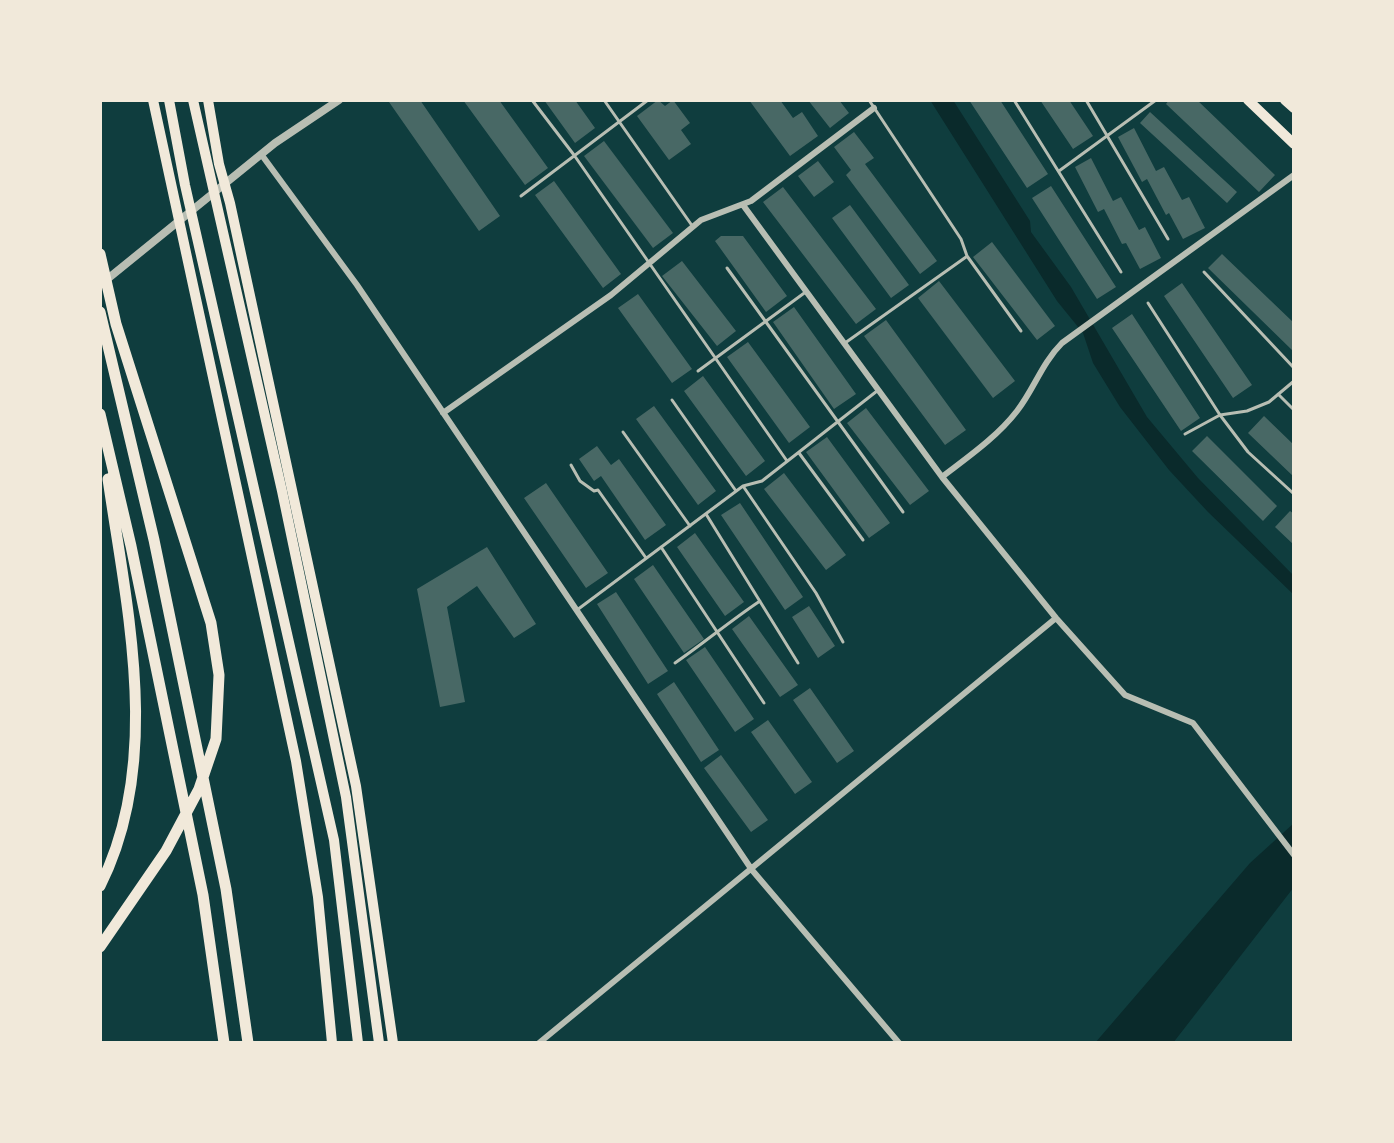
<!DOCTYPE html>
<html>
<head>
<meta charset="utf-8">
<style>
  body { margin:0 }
  #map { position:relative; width:1394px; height:1143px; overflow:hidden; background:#0f3d3e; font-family:Signika,sans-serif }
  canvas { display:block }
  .frame { position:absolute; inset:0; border:102px solid #f1e9da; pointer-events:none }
</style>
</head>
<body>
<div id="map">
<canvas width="1394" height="1143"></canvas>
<div class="frame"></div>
</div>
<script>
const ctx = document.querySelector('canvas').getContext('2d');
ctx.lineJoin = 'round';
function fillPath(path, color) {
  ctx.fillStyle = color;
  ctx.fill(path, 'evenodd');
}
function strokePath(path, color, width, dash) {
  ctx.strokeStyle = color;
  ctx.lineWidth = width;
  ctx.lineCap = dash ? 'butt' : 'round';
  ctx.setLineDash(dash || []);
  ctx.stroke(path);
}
fillPath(new Path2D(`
  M930,100H953L1030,221L1031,232L1071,287L1147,417L1198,478L1294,576V595L1208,512L1169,470L1120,407L1093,363L1083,333L1057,301Z
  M1294,823V887L1173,1043H1095L1250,863Z`), '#0a2a2b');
fillPath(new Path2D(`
  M393,100H420L500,216L479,231L389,102Z
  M463,100H499L548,168L525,185Z
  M544,100H575L595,128L575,143Z
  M658,100L665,106L673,100L690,123L681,130L691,144L669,160L637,116Z
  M749,100H780L793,118L802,112L818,136L790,156Z
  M808,100H839L849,113L830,128Z
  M969,100H1000L1048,174L1027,188Z
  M1040,100H1069L1093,136L1073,149Z
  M1169,100H1197L1275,175L1259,192L1166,104Z
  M1150,112L1237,192L1227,203L1140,123Z
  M1134,128L1156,171L1164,167L1182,200L1189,197L1205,228L1183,239L1169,213L1166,215L1147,179L1142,182L1118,137Z
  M854,132L874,158L865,164L937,261L920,274L846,175L851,170L834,147Z
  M604,141L673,233L653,248L584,156Z
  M1091,158L1113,201L1121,197L1139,230L1145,227L1161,258L1140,269L1126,243L1122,244L1104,209L1098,212L1075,167Z
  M818,161L834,182L814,197L798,176Z
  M554,181L621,274L603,288L535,195Z
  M1051,186L1116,287L1097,299L1032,198Z
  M783,187L876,309L856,324L763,202Z
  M850,205L909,285L891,298L832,218Z
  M721,236H743L787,296L766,312L715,241Z
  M992,242L1055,326L1037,340L973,257Z
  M1222,254L1294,323V352L1208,268Z
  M682,261L736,331L717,346L662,276Z
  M939,281L1015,381L993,398L918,298Z
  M1182,283L1252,385L1233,398L1164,296Z
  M638,294L692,369L672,383L618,308Z
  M794,307L856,394L834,409L773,322Z
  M1132,314L1200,418L1181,431L1112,328Z
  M886,320L966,430L945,445L864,336Z
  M748,342L810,427L789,443L727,357Z
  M703,376L765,461L746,476L684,391Z
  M654,406L716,491L698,505L636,419Z
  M866,408L929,491L910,505L847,423Z
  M1264,416L1294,445V477L1248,433Z
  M1207,436L1277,506L1263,521L1192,451Z
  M827,437L890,523L869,538L806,452Z
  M597,446L611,465L619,459L666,525L645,540L601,476L594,481L579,459Z
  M784,473L846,555L826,570L764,489Z
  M546,483L608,573L586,588L524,498Z
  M740,503L803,597L785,610L721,515Z
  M1290,511L1294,514V545L1275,527Z
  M695,533L744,602L725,616L677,547Z
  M487,547L536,624L514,638L477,586L447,607L465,702L440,707L417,589Z
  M653,565L704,639L684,653L634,579Z
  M616,592L668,671L648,684L597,604Z
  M809,606L835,646L818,658L792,617Z
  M749,616L798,685L780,697L732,629Z
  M705,647L754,719L735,732L686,660Z
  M674,682L719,750L701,762L657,694Z
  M810,688L854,751L837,763L793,700Z
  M768,720L812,782L795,794L751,732Z
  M721,755L768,820L751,832L704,768Z`), '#486865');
strokePath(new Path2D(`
  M532,100L574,155L787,461
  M604,100L693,227
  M869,100L961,239L967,256L1021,331
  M1014,100L1121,272
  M1086,100L1168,239
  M1059,171L1156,100
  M521,196L648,100
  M727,268L903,512
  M1204,272L1294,368
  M1148,303L1220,415L1248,452L1294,494
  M845,343L966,257
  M698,371L807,291
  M1278,394L1294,410
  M672,400L736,491
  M623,432L690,526
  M1185,434L1220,415L1247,411L1269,402L1294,381
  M799,453L863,540
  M571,465L580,481L594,491L598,490L646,558
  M743,486L816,593L843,642
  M706,514L798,663
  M661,547L764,703
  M577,610L743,486L762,481L877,391
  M675,663C704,643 730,621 760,601`), '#b8beb3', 3);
strokePath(new Path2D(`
  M261,154L357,285L752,870L899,1043
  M743,205L942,477L1056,618L1125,695L1193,723L1294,855
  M443,413L611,295L701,220L751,201L874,108
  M942,477C968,457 997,437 1017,411C1034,389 1042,363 1062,343L1294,175
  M539,1043L1056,618`), '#b8beb3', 6);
strokePath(new Path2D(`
  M100,285L275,143L339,100`), '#b8beb3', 8);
strokePath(new Path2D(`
  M153,100L296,761L318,897L332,1043
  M208,100L219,164L230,203L356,786L393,1043
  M1248,100L1294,144
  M1285,100L1294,108`), '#f1e9da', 10);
strokePath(new Path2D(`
  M169,100L185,185L334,840L358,1043
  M193,100L282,491L346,797L379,1043`), '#f1e9da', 10);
strokePath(new Path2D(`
  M100,254L116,324L211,623L219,675L216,739L199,789L166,851L100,947
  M100,312L154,540L226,889L248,1043
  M100,414L131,546L203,895L224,1043
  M100,886C163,761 127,610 108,479`), '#f1e9da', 11);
</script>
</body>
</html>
